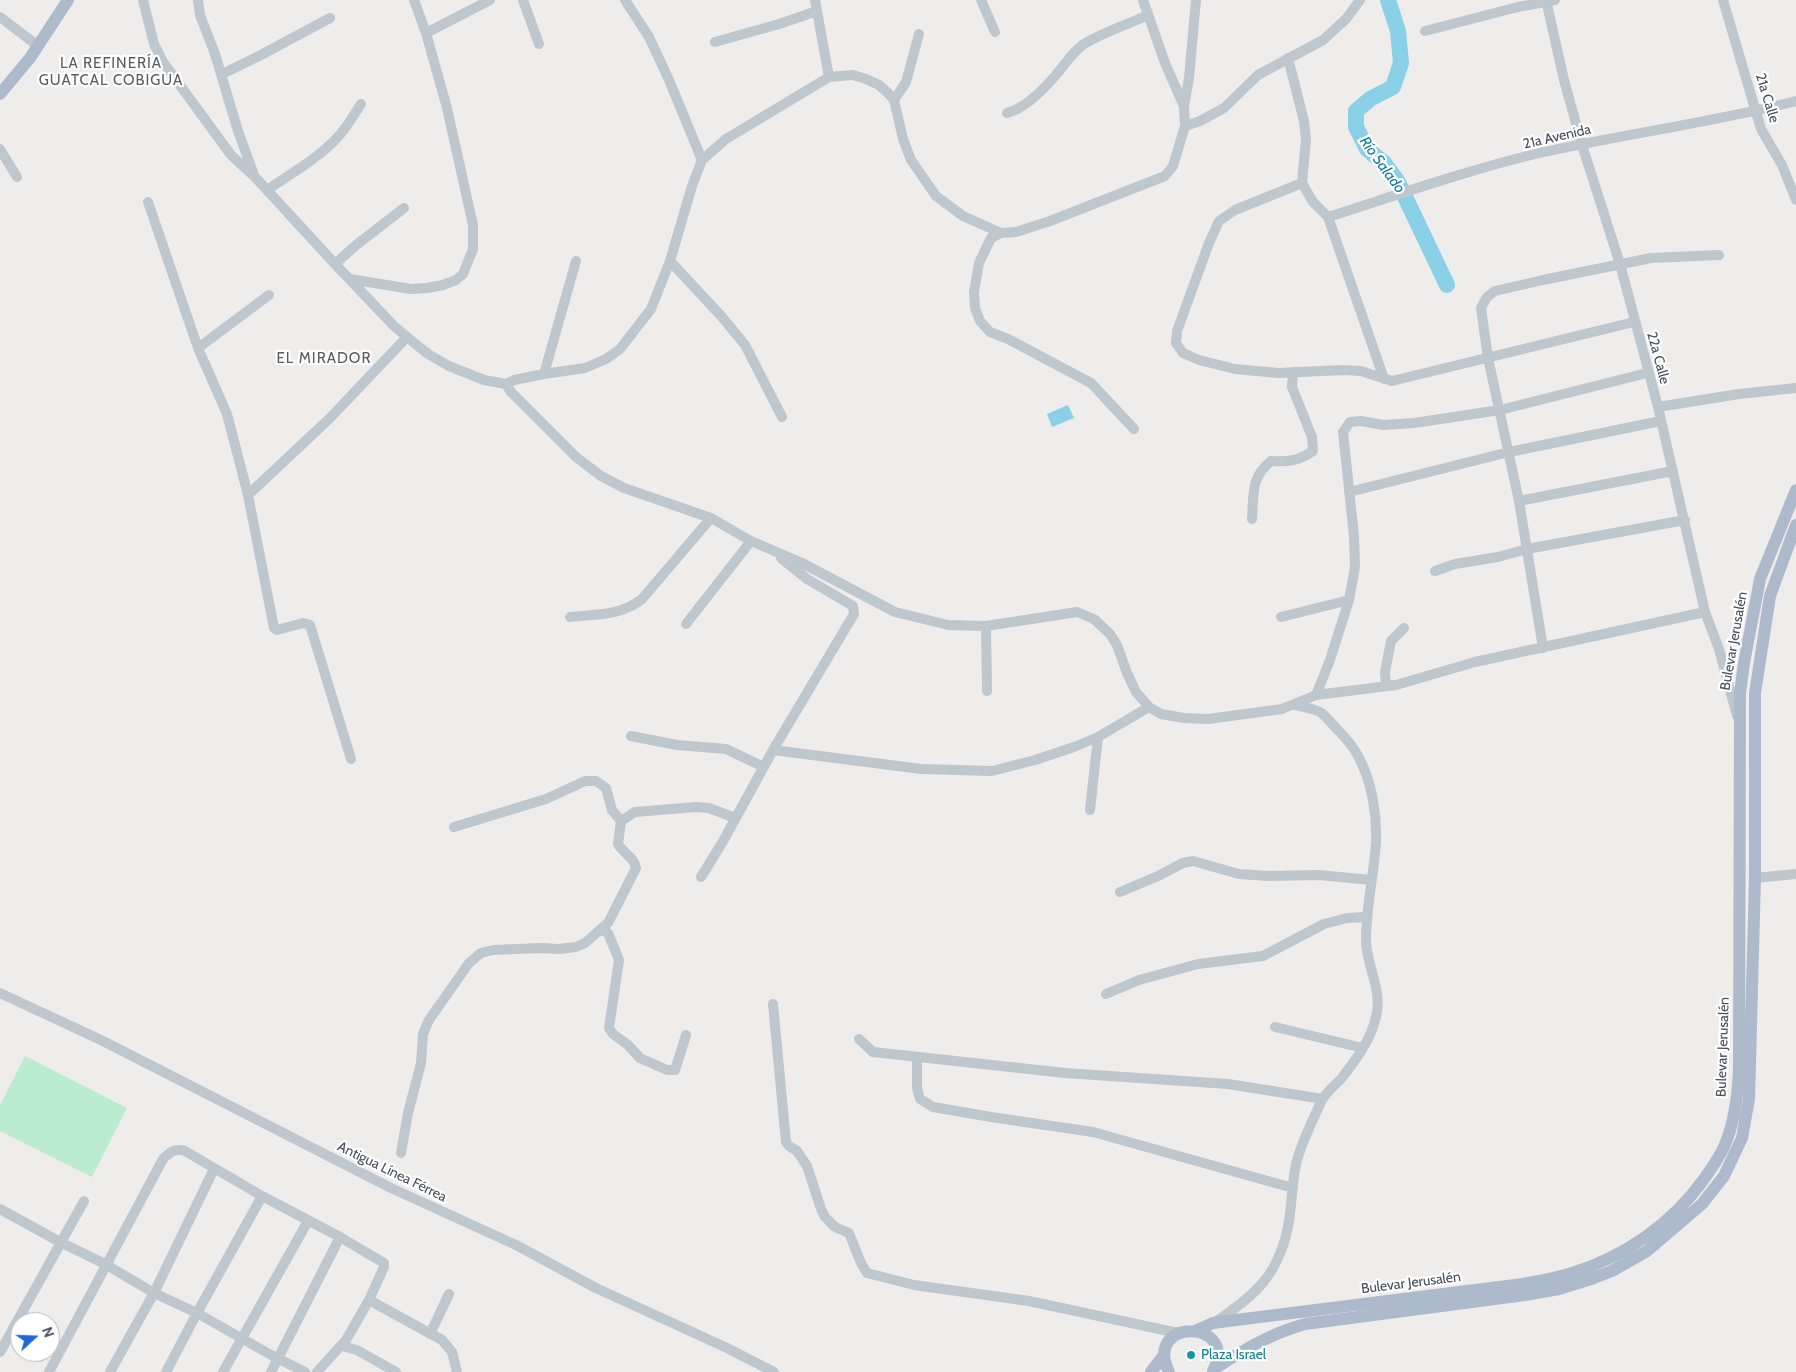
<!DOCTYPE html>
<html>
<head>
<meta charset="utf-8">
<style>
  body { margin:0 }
  #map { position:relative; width:1796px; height:1372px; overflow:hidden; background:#efecec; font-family:Cabin,sans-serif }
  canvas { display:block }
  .north { position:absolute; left:10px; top:1312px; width:50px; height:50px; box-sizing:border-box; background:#fff; border:1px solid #b5b9bd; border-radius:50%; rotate:70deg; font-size:14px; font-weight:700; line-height:20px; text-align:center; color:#464f59 }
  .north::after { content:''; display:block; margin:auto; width:18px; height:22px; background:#2067d5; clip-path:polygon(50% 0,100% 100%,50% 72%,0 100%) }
</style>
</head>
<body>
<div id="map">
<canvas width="1796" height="1372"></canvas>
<div class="north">N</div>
</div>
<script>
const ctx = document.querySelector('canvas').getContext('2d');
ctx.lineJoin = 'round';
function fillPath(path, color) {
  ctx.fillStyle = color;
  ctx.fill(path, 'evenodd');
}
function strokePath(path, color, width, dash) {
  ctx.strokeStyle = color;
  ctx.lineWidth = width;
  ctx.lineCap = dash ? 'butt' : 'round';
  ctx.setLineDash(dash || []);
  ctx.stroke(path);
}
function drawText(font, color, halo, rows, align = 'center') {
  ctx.font = font + ' Cabin,sans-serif';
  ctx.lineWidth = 4.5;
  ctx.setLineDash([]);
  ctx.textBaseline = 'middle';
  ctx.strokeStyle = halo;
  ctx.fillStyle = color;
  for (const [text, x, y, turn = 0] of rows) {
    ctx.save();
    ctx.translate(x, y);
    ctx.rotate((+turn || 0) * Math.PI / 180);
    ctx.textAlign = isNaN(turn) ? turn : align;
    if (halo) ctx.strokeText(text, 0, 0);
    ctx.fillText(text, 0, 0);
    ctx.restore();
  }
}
fillPath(new Path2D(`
  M25,1056L127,1108L92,1177L0,1131V1105Z`), '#bbecd0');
fillPath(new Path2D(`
  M1068,405L1074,418L1052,427L1047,414Z`), '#8ad0e7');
strokePath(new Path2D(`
  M1388,0L1398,31L1401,63L1393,87L1370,99L1356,111V127L1367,149L1384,163L1398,182L1447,285`), '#8ad0e7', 16);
strokePath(new Path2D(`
  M143,0L154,44L163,62L231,155L255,177L335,264L394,326L407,337L428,354L449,366L484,380L506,384L514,380L544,374L585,368L606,359L620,349L651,309L670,261L692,186L702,160L726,139L829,77L853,75L866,79L879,85L888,93L894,100L903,139L911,160L936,196L963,216L1001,233L1016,232L1050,221L1165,176L1173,166L1185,126L1184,107L1189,78L1196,0
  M198,0L200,15L215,54L238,131L254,175
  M523,0L539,44
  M625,0L649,37L669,80L702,160
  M815,0L829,77
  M981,0L995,32
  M1143,0L1165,63L1183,104
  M1546,0L1564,80L1582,145L1620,264L1658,407L1705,612L1719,649L1737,716
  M1723,0L1761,129L1782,165L1796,200
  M0,17L38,46
  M1425,31L1518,7L1555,0
  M426,33L490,0
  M715,42L779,24L817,11
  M1288,58L1304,121L1306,139L1302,183L1313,202L1328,217L1384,379
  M222,74L259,56L330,18
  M894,100L906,82L919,34
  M1007,113C1026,108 1043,90 1055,76C1065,65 1072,52 1084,44C1101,33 1129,24 1148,15
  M1185,126L1200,121L1224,108L1258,75L1323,40L1346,19L1360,0
  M0,149L17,177
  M1302,183L1235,210L1219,221L1209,243L1177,331L1176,343L1183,353L1199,360L1235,369L1278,373L1343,370L1361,371L1392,381L1634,322
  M267,190C290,174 317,159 336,139C346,129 353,116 361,104
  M148,202L198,348L227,414L248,495L274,628L277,630L303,623L310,625L351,759
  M1328,217C1397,195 1465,171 1535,154C1622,134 1710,123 1796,101
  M1001,233L991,238L979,263L974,292L975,308L980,321L990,332L1008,339L1091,383L1134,429
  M670,261L722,317L745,345L782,417
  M335,264L355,246L404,208
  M350,279L411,289L427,288L443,285L456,280L463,274L473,249V225L447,108L426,33L414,0
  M198,348L269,295
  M544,374L576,261
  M506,384L511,392L576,457L601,476L624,488L711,518L751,541L802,563L895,612L948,625L986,626L1077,612L1094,619L1110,634L1117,645L1127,673L1136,692L1149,707L1161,714L1184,718L1208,719L1282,709L1316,695L1396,685L1475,662L1705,612
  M1658,407L1739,394L1796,388
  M1349,492L1509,452L1661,421
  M248,495L330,418L407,337
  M1519,501L1673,471
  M1252,519C1254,495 1250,478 1271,461C1289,462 1298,461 1313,451L1312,437L1292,387L1293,372
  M1435,571L1455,564L1498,557L1527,549L1685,520
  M570,617C597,614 620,616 642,599L711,518
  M1281,617L1349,600
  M686,624L751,541
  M986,626L987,691
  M1543,648L1519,501L1488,358L1481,308L1487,297L1495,291L1543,280L1651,258L1719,255
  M1386,686L1385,672L1391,641L1404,628
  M1316,695L1330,660L1349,600L1355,567L1354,536L1343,432L1350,422L1361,421L1383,425L1414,423L1500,410L1647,373
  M631,736L677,745L726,749L764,767
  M773,750L921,769L992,771L1035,760L1074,747L1098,737L1149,707
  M1090,810L1098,737
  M454,827L546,799L585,781H596L606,788L612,810L621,821
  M701,877L722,843L773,750L854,614L853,606L807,579L781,558
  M1755,878L1796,874
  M1120,892L1158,876L1183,863L1193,861L1239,874L1268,876L1319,875L1371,880
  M601,930L608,933L619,960L609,1028L613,1034L628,1045L640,1058L667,1070H675L686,1035
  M0,993L103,1041L391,1188L516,1245L596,1288L727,1348L774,1372
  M1106,994L1139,980L1198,964L1263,956L1324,924L1347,918L1366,917
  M773,1004L786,1142L789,1146L797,1151L807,1166L821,1209L825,1217L835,1227L849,1233L861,1263L867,1273L914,1285L1029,1301L1178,1333
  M1275,1027L1363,1048
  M859,1039L873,1052L1065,1073L1228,1084L1323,1099
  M917,1057V1088L920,1099L933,1107L991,1117L1093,1132L1293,1188
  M401,1153L408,1113L421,1063L423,1034L429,1020L469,963L481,953L493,950L541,948L559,949L576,947L585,943L608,923L636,868C635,858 623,853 618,844L621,821L635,812L696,807L709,808L735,818
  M0,1209L60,1242L105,1264L154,1293L197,1313L271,1355L305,1372
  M369,1300L442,1340L452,1352L457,1372
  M1214,1323C1257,1294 1280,1274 1289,1221C1292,1202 1292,1183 1296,1164C1301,1143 1312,1122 1321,1102C1325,1093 1334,1086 1341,1079C1355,1061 1371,1040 1376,1017C1383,989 1366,966 1366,940C1366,907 1374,875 1376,842C1377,815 1372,782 1359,758C1354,747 1345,737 1336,728C1331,723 1326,716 1320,712C1313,708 1303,707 1295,705
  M430,1334L449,1294
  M342,1346L357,1350L396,1372
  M0,1352L84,1201
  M49,1372L163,1159C170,1152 175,1148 185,1151L262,1196L340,1237L384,1263V1267L369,1300L346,1340L317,1372
  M110,1372L154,1293L214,1169
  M166,1372L197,1313L262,1196
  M223,1372L308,1221
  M271,1372L340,1237`), '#bec6ce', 10);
strokePath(new Path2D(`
  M0,94L30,58L68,0
  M1195,1331L1213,1323L1228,1321L1523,1284C1540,1281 1556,1278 1572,1273C1624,1257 1672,1224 1704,1179C1711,1169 1719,1158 1724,1147C1735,1122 1738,1095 1739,1068L1740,693L1744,663L1760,579L1796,490
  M1214,1369C1245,1349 1270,1334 1305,1324L1525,1295L1559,1289L1594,1278L1612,1271L1647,1251L1702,1204L1724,1176L1742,1138L1749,1099L1755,878V693L1770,596L1796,525
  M1151,1372L1164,1355
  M1169,1372C1142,1317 1240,1319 1213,1371`), '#adbacb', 12);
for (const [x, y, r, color] of [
  [1191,1355,5,"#0f9aa8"]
]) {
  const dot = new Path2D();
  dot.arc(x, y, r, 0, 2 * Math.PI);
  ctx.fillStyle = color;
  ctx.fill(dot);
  strokePath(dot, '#fff', 2);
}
drawText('14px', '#464f59', '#fff', [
  ["21a Calle",1767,98,73],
  ["21a Avenida",1557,137,-13],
  ["22a Calle",1658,358,75],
  ["Bulevar Jerusalén",1734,641,-80],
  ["Bulevar Jerusalén",1723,1047,-88],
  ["Antigua Línea Férrea",392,1172,26],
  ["Bulevar Jerusalén",1411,1283,-7]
]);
drawText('14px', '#0d838f', '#fff', [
  ["Plaza Israel",1201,1355]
], 'left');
ctx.letterSpacing = '1px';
drawText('15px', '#595c61', '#fff', [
  ["LA REFINERÍA",111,64],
  ["GUATCAL COBIGUA",111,81],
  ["EL MIRADOR",324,359]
]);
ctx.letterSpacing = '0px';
drawText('italic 15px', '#127b9f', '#fff', [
  ["Río Salado",1382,165,54]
]);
</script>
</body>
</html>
